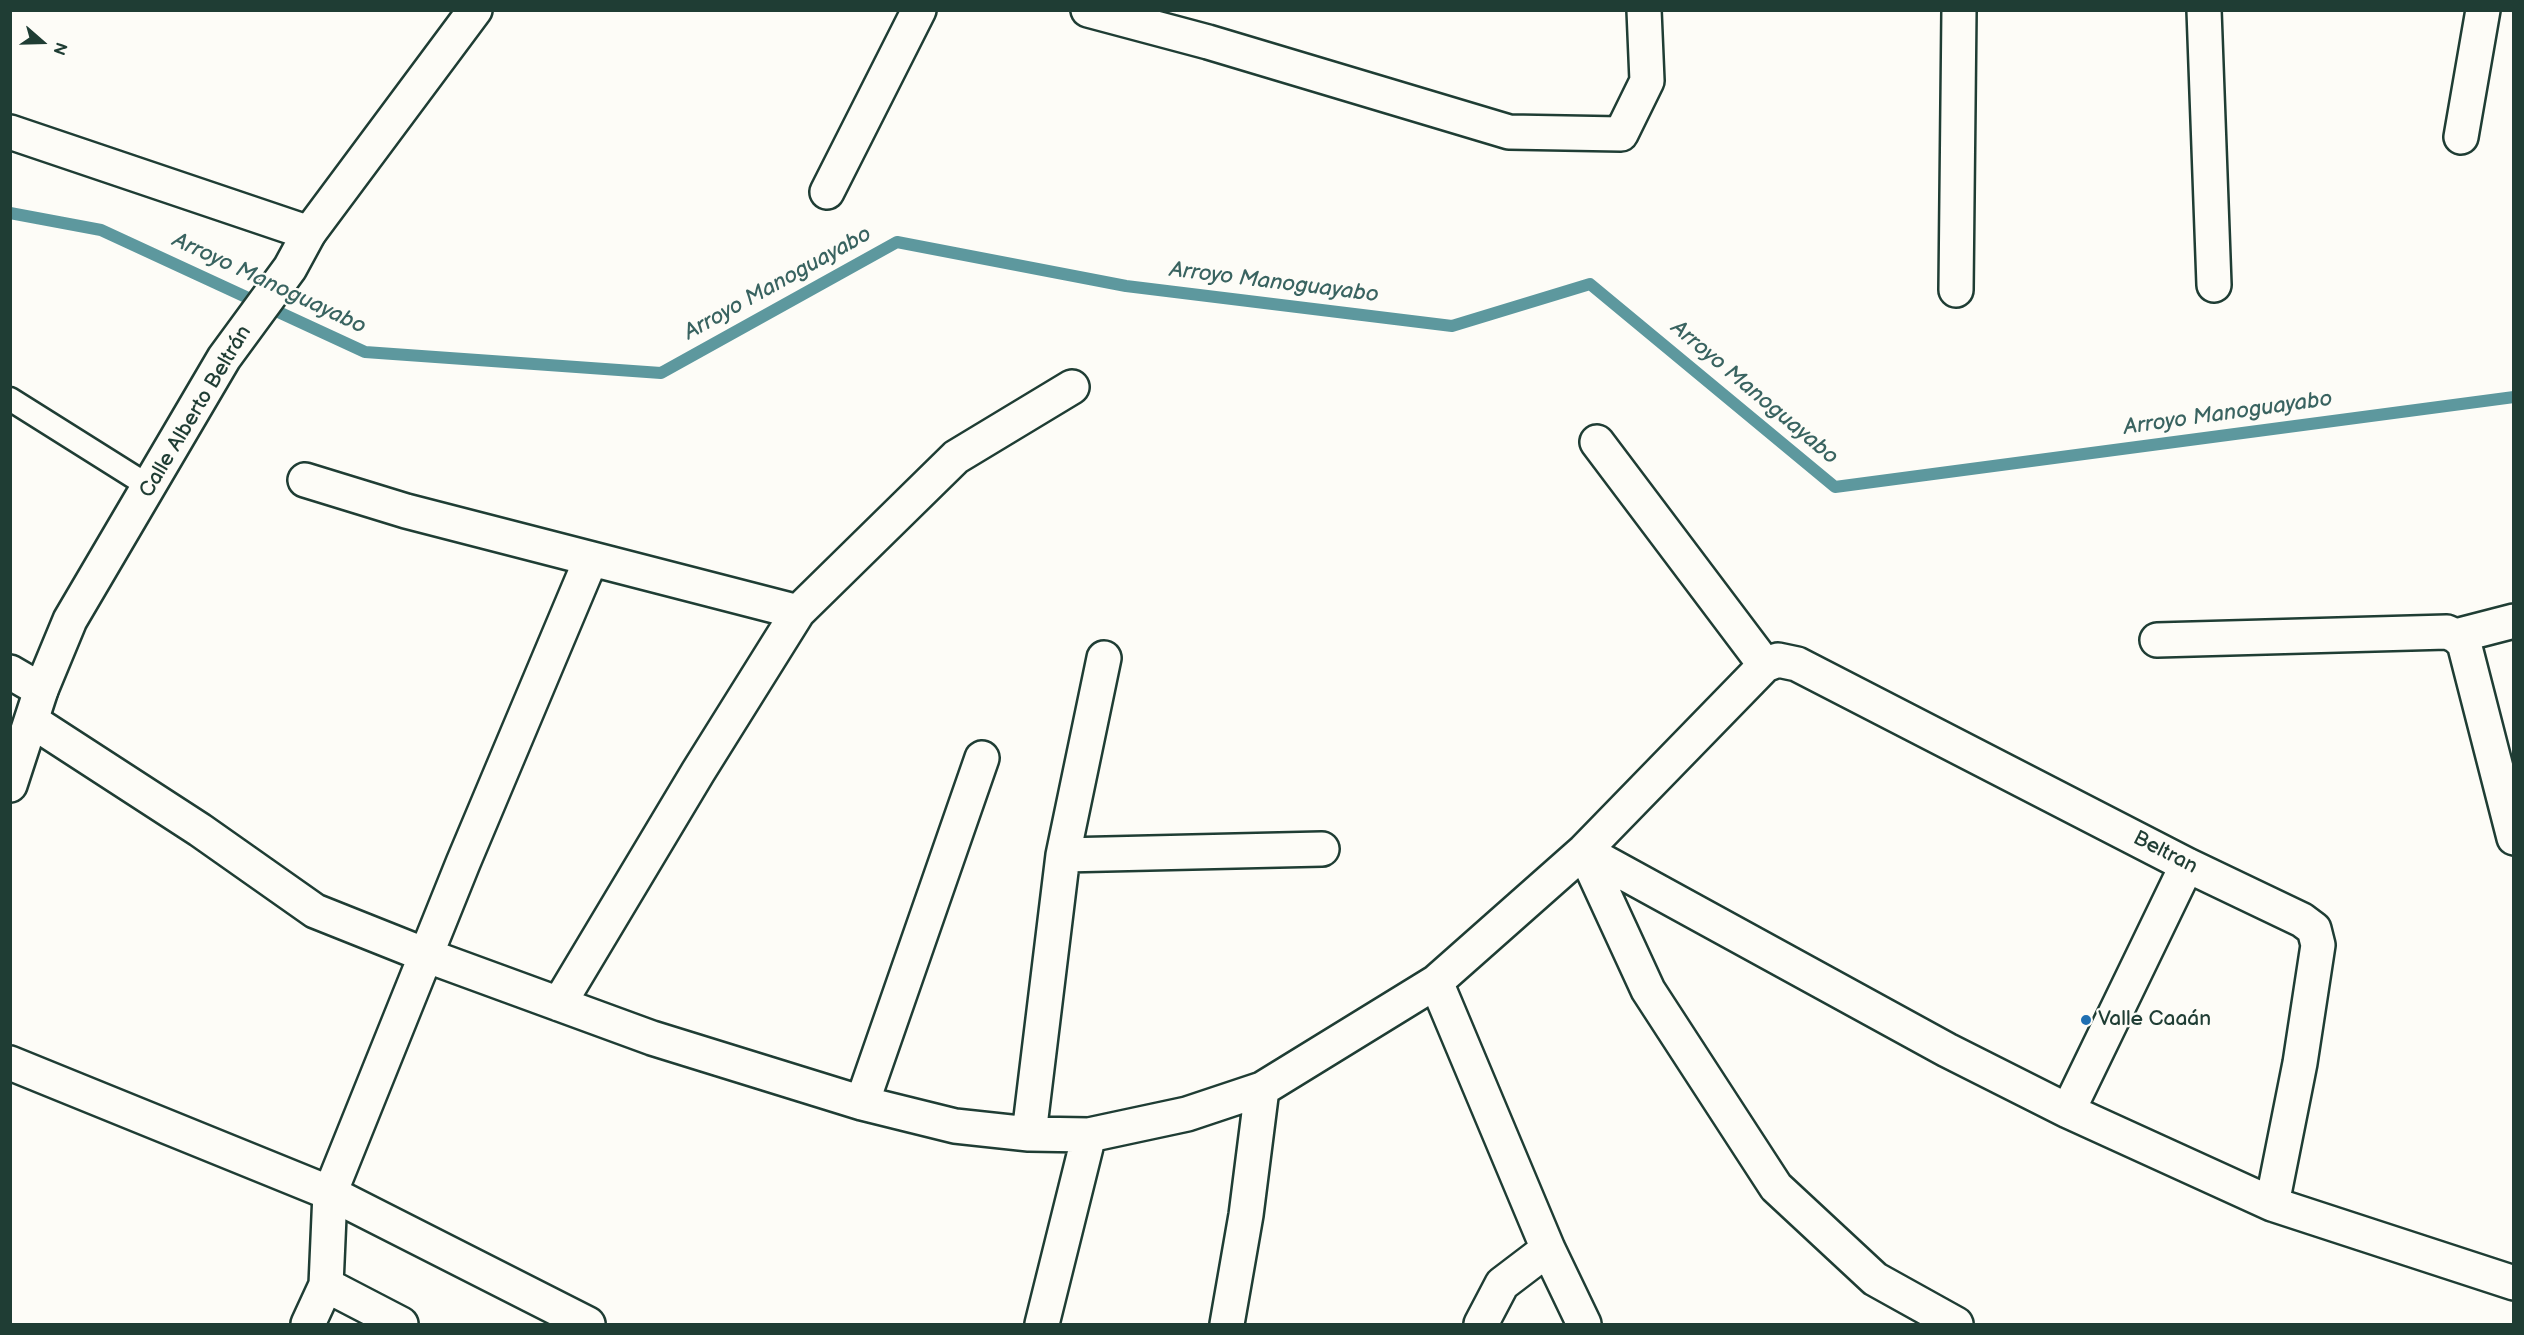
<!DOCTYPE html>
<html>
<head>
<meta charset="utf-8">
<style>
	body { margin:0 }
	#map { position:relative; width:2524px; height:1335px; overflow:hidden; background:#fdfcf7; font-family:"Balsamiq Sans",sans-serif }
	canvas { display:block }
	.frame { position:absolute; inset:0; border:12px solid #1f3d34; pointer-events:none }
	.north { position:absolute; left:12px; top:12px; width:60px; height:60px; -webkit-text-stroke:4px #fdfcf7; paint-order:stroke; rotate:110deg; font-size:16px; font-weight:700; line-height:24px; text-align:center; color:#1f3d34 }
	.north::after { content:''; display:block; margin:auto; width:21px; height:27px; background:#1f3d34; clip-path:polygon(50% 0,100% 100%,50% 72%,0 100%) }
</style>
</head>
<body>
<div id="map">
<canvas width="2524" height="1335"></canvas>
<div class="frame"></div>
<div class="north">N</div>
</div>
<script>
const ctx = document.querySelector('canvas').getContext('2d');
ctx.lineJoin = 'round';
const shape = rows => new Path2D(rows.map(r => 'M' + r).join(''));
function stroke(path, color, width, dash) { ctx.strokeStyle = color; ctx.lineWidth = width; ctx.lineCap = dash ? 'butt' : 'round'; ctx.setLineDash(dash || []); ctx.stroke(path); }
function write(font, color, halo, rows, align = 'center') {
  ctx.font = font + ' "Balsamiq Sans",sans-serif'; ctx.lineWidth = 4.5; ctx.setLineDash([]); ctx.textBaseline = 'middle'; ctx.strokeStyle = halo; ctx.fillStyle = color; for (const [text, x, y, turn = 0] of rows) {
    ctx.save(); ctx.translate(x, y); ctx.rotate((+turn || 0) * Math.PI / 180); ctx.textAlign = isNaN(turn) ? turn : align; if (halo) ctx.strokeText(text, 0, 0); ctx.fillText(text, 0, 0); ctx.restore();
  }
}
const stream = shape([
	[10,213,101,230,365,352,661,373,897,242,1126,286,1452,326,1590,284,1835,487,2514,397]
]);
const lane = shape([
	[10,399,150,487]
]);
const street = shape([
	[1088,10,1208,42,1509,132,1621,134,1647,81,1644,10],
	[2204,10,2214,285],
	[10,132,309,233],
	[2461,137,2483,10],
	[827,192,919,10],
	[1956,290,1959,10],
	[1597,442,1765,665],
	[305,480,406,511,798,612],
	[2456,636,2514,621],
	[2157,640,2447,632,2456,636,2464,643,2514,838],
	[10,672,41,690],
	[32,721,200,830,315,911,428,956,652,1038,862,1103,955,1126,1029,1134,1089,1135,1187,1114,1262,1089,1436,982,1584,851,1765,665,1778,660,1797,664,2187,865,2302,920,2314,929,2318,945,2300,1063,2272,1204],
	[1584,851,1947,1050,2068,1111,2272,1204,2514,1283],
	[1584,851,1648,990,1776,1187,1875,1279,1956,1324],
	[1063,855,1322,849],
	[1436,982,1548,1249,1584,1324],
	[559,1004,698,772,798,612,956,457,1072,387],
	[862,1103,982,758],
	[2068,1111,2187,865],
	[1029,1134,1063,855,1104,658],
	[326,1285,401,1324],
	[308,1324,326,1285,330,1193,463,863,591,559],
	[1042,1324,1089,1135],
	[1227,1324,1246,1215,1262,1089],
	[1481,1324,1502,1284,1548,1249]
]);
const secondary = shape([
	[10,785,41,690,70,620,224,358,290,268,309,233,475,10],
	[10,1063,330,1193,588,1324]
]);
const markers = [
	[2086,1020,6,"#1f6fb2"]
];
const streetNames = [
	["Calle Alberto Beltrán",196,412,-59],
	["Beltran",2165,853,27]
];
const poiNames = [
	["Valle Caaán",2098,1020]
];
const waterNames = [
	["Arroyo Manoguayabo",1274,283,7],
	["Arroyo Manoguayabo",269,284,25],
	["Arroyo Manoguayabo",778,284,-29],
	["Arroyo Manoguayabo",1754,393,40],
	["Arroyo Manoguayabo",2228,414,-8]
];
stroke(stream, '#5d989e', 12);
stroke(lane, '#1f3d34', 27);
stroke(street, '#1f3d34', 38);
stroke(secondary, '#1f3d34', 38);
stroke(lane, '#fdfcf7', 22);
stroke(street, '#fdfcf7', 33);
stroke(secondary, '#fdfcf7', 33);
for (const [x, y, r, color] of markers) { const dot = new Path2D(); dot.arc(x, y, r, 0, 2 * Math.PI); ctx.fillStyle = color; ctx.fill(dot); stroke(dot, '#fdfcf7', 2); }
write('21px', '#1f3d34', '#fdfcf7', streetNames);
write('21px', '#1f3d34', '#fdfcf7', poiNames, 'left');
write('italic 22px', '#396360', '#fdfcf7', waterNames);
</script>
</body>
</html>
